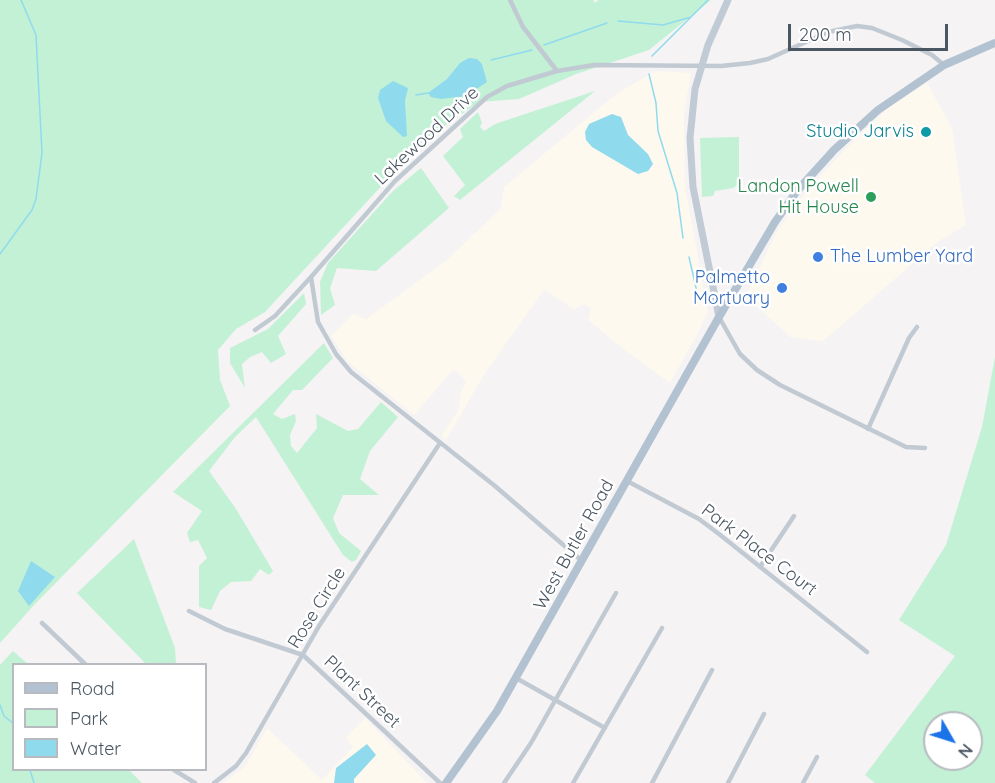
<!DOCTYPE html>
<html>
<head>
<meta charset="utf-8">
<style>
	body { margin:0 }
	#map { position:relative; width:995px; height:783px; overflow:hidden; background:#f5f3f3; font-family:Quicksand,sans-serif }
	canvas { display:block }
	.legend { position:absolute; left:12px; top:663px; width:195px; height:108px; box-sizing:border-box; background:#fff; border:2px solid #b7bbc0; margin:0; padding:8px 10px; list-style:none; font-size:18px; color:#4a5661 }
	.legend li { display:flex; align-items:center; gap:12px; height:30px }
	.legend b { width:30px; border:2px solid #b7bbc0 }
	.north { position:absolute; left:923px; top:711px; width:60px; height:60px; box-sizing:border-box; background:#fff; border:2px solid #b7bbc0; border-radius:50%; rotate:129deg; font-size:16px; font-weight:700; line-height:24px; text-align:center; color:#4a5661 }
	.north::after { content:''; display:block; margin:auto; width:21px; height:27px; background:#1a73e8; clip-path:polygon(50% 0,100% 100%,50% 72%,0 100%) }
	.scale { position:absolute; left:788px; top:24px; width:160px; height:27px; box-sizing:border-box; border:3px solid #4a5661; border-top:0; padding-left:8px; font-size:18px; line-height:21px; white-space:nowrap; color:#4a5661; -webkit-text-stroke:4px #fff; paint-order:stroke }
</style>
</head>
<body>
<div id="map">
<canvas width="995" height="783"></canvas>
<ul class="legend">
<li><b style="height:8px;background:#b3c2d1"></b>Road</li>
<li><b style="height:16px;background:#c3f1d5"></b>Park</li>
<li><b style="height:16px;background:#90daee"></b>Water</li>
</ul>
<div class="north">N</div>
<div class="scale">200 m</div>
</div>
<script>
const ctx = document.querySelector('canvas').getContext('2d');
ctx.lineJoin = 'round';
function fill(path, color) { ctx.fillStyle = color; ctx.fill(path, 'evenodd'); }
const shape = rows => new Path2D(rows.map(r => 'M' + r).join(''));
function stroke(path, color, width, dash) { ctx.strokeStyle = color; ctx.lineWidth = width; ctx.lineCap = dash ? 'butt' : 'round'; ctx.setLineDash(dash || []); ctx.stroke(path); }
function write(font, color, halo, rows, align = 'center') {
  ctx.font = font + ' Quicksand,sans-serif'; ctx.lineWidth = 5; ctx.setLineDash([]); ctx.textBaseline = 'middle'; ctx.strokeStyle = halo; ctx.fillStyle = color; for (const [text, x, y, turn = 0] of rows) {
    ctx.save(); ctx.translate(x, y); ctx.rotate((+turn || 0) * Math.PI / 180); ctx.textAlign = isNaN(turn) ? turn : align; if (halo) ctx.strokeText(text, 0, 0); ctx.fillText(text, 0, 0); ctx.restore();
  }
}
const commercial = shape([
	[655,71,691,73,684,113,685,186,708,312,698,333,670,383,626,351,588,320,591,309,585,304,574,309,544,290,485,373,446,440,441,436,458,411,461,392,466,381,454,369,414,415,347,361,331,336,353,314,366,319,447,260,501,208,504,187,615,95],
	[927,83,952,128,966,225,939,241,823,341,790,337,746,296,778,229,808,189,861,133,888,108],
	[365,718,427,783,223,783,245,767,267,728,322,780,353,747,346,738]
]);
const green = shape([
	[0,0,594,0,594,3,599,0,711,0,649,50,576,74,519,99,479,102,423,141,265,312,236,329,218,350,220,380,230,406,34,605,0,643],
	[595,91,460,200,454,196,465,185,443,156,463,137,460,129,478,112,482,123,480,127,484,131,495,124],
	[739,137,739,184,733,188,715,191,713,196,702,197,700,138],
	[421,168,449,208,376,271,337,268,330,288,335,305,321,315,320,282,328,263,393,191],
	[304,293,306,304,278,336,286,354,271,363,262,352,250,357,242,364,245,388,230,363,230,348,268,329],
	[324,343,333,358,302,390,293,390,273,414,282,419,295,414,296,421,290,435,291,446,297,453,317,428,316,414,348,431,358,429,381,402,398,417,370,451,360,479,379,495,343,495,333,518,339,533,361,551,356,560,352,562,343,555,256,417,235,437,209,471,236,509,273,571,269,575,260,569,251,581,231,582,220,591,211,610,199,607,199,566,207,558,198,540,190,542,187,533,202,511,173,492],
	[995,357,995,783,875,783,865,775,955,656,899,620,946,545,982,427],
	[935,723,971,723,971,759,935,759],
	[134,539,175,648,176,664,146,664,77,593],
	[13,651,28,664,14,664,14,770,129,770,142,783,0,783,0,665]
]);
const water = shape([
	[469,58,477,59,482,64,487,82,466,96,441,99,431,97,428,93,447,79,460,63],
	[393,81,408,88,405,101,407,136,403,137,386,121,378,98,380,90],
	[612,114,621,117,628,135,648,154,653,164,648,171,638,174,592,147,586,140,585,132,589,124],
	[31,561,55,577,29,606,18,591],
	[367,744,376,755,354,779,354,783,334,783,336,768]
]);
const stream = shape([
	[618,21,663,25,691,17],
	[544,45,607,23],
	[652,56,708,0],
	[491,60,532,50],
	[649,74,656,103,658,131,677,193,683,238],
	[416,95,428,93],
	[0,254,32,210,36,199,42,153,36,35,21,0],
	[689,257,699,301],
	[0,705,4,716,14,724],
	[30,770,34,783]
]);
const minor = shape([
	[510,0,523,27,557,71],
	[719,317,740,354,757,370,780,385,906,447,925,448],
	[255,330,275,316,311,277],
	[868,429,909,338,917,327],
	[627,481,699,519,719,534,867,652],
	[582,561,495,486,351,372,336,354,318,322,311,277,395,181,487,97,507,86,557,71,594,65,721,66,750,63,768,59,828,32,857,26,872,28,902,40,932,55,944,65],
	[760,567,794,516],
	[189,611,225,629,303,655,440,783],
	[42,623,85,664],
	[516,678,605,728],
	[174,770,195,783],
	[214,783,236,766,246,753,319,626,440,443],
	[504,783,531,743,616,593],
	[573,783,662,628],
	[652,783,712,670],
	[728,783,764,714],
	[803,783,817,757]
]);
const secondary = shape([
	[719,317,693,187,690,138,695,89,708,45,728,0]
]);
const primary = shape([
	[446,783,497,711,719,317,775,222,797,191,834,150,878,110,944,65,995,43]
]);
const markers = [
	[926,132,6,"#0f9aa8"],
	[871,197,6,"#2e9e5b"],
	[818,257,6,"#3f7fe0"],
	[782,288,6,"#3f7fe0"]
];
const cultureNames = [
	["Studio Jarvis",914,132]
];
const streetNames = [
	["Lakewood Drive",427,136,-43],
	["West Butler Road",574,545,-61],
	["Park Place Court",759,550,37],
	["Rose Circle",317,608,-58],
	["Plant Street",362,692,43]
];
const leisureNames = [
	["Landon Powell",859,187],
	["Hit House",859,208]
];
const shopNames = [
	["The Lumber Yard",830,257],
	["Palmetto",770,278,"right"],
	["Mortuary",770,299,"right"]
];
fill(commercial, '#fdf9ef');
fill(green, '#c3f1d5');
fill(water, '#90daee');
stroke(stream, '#90daee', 1.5);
stroke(minor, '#c1cad2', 4.5);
stroke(secondary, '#c1cbd6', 7);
stroke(primary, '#b3c2d1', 8);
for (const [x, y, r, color] of markers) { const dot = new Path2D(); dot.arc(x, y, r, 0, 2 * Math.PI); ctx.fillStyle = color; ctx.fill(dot); stroke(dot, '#fff', 2); }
write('18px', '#0d838f', '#fff', cultureNames, 'right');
write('18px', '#4a5661', '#fff', streetNames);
write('18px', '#27864d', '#fff', leisureNames, 'right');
write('18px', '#366cbe', '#fff', shopNames, 'left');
</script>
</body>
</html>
